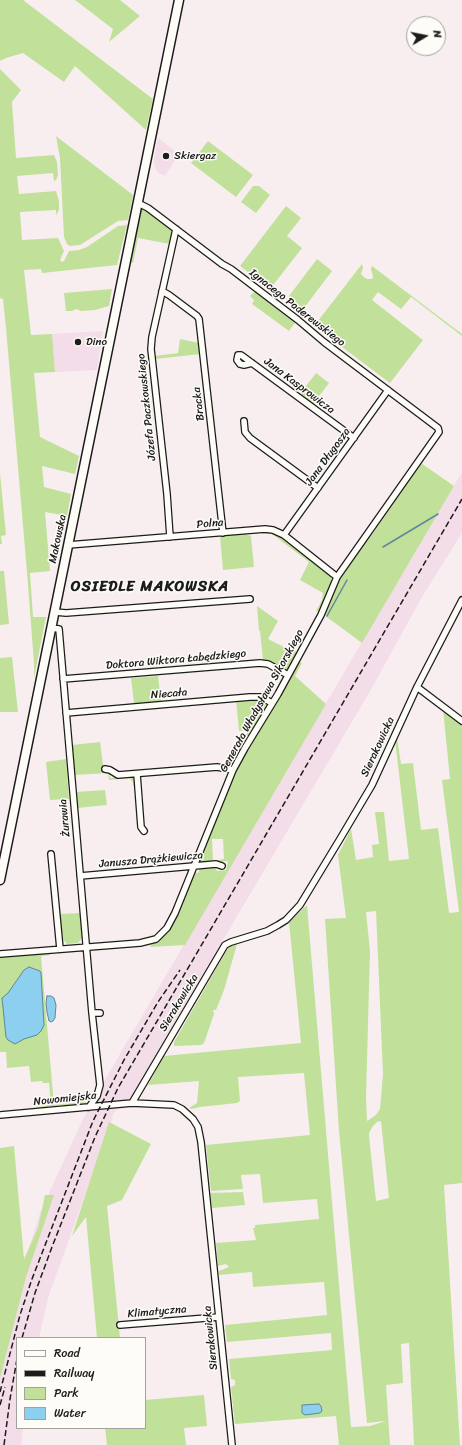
<!DOCTYPE html>
<html>
<head>
<meta charset="utf-8">
<style>
	body { margin:0 }
	#map { position:relative; width:462px; height:1445px; overflow:hidden; background:#f8eef0; font-family:Sriracha,sans-serif }
	canvas { display:block }
	.legend { position:absolute; left:16px; top:1337px; width:130px; height:92px; box-sizing:border-box; background:#fdfcf7; border:1px solid #a3a29f; margin:0; padding:5px 7px; list-style:none; font-size:12px; color:#1c1c1c }
	.legend li { display:flex; align-items:center; gap:8px; height:20px }
	.legend b { width:20px; border:1px solid #a3a29f }
	.north { position:absolute; left:406px; top:16px; width:40px; height:40px; box-sizing:border-box; background:#fdfcf7; border:1px solid #a3a29f; border-radius:50%; rotate:80deg; font-size:11px; font-weight:700; line-height:16px; text-align:center; color:#1c1c1c }
	.north::after { content:''; display:block; margin:auto; width:14px; height:18px; background:#1c1c1c; clip-path:polygon(50% 0,100% 100%,50% 72%,0 100%) }
</style>
</head>
<body>
<div id="map">
<canvas width="462" height="1445"></canvas>
<ul class="legend">
<li><b style="height:5px;background:#fdfcf7"></b>Road</li>
<li><b style="height:5px;background:#1c1c1c"></b>Railway</li>
<li><b style="height:11px;background:#c1e19a"></b>Park</li>
<li><b style="height:11px;background:#8dcfee"></b>Water</li>
</ul>
<div class="north">N</div>
</div>
<script>
const ctx = document.querySelector('canvas').getContext('2d');
ctx.lineJoin = 'round';
function fill(path, color) { ctx.fillStyle = color; ctx.fill(path, 'evenodd'); }
const shape = rows => new Path2D(rows.map(r => 'M' + r).join(''));
function stroke(path, color, width, dash) { ctx.strokeStyle = color; ctx.lineWidth = width; ctx.lineCap = dash ? 'butt' : 'round'; ctx.setLineDash(dash || []); ctx.stroke(path); }
function write(font, color, halo, rows, align = 'center') {
  ctx.font = font + ' Sriracha,sans-serif'; ctx.lineWidth = 3; ctx.setLineDash([]); ctx.textBaseline = 'middle'; ctx.strokeStyle = halo; ctx.fillStyle = color; for (const [text, x, y, turn = 0] of rows) {
    ctx.save(); ctx.translate(x, y); ctx.rotate((+turn || 0) * Math.PI / 180); ctx.textAlign = isNaN(turn) ? turn : align; if (halo) ctx.strokeText(text, 0, 0); ctx.fillText(text, 0, 0); ctx.restore();
  }
}
const built = shape([
	[158,138,179,154,165,176,158,173,154,165,154,158],
	[103,331,97,370,55,372,52,334],
	[462,472,462,533,422,597,369,693,155,1055,127,1108,117,1109,112,1116,113,1117,48,1298,39,1338,17,1338,17,1428,23,1428,21,1445,0,1445,0,1367,20,1276,40,1213,82,1121,125,1045]
]);
const green = shape([
	[0,0,23,0,153,99,146,130,75,66,64,82,23,53,6,58,0,61],
	[75,0,120,0,140,16,109,42,113,29],
	[0,69,21,90,12,102,16,158,54,155,57,162,58,175,56,180,54,181,53,173,17,176,19,194,56,191,59,201,59,210,56,215,56,210,20,212,22,240,58,238,64,251,60,260,62,262,64,261,69,251,79,250,87,247,118,226,127,225,117,265,42,273,41,269,24,270,31,335,52,334,55,372,34,373,40,437,79,456,75,474,42,466,44,487,71,494,67,516,45,512,50,571,30,573,33,617,46,617,34,678,34,663,27,572,6,328,3,299,0,298],
	[56,136,133,195,128,220,118,221,80,245,70,246,67,244,64,237,60,158],
	[208,141,253,175,236,197,191,163],
	[253,186,259,186,270,195,256,213,241,202],
	[286,206,301,218,287,236,302,248,270,289,240,266],
	[141,210,144,210,149,211,170,228,172,234,170,244,138,238,133,263,130,262,140,212],
	[317,259,332,271,301,312,286,300],
	[362,264,363,268,361,274,364,277,367,279,372,279,373,277,371,269,372,266,462,334,462,336,411,297,401,309,378,292,372,300,423,340,390,383,314,326],
	[112,289,109,306,95,310,81,311,76,309,72,311,66,311,64,293],
	[256,290,296,321,289,331,252,304,254,300,250,296],
	[180,339,199,343,201,354,155,359,155,356,178,353],
	[316,373,329,383,313,404,300,394],
	[421,463,454,486,362,643,324,615,342,573,346,572,346,568,370,534,372,535],
	[0,473,6,535,1,536,2,544,0,544],
	[263,532,275,533,281,536,330,575,332,583,320,612,316,611,322,600,323,593,300,580,309,562,272,534,262,534],
	[245,534,251,536,254,567,223,570,220,536],
	[0,571,4,571,9,624,0,625],
	[257,606,278,621,268,639,294,652,295,651,298,653,290,668,287,670,285,670,263,660,260,631,258,630,259,630],
	[12,657,18,712,0,712,0,658],
	[298,662,302,663,295,676,326,704,185,945,150,947,152,943,165,935,171,927,194,872,198,873,200,868,215,867,217,871,226,870,228,861,203,864,200,863,199,860,240,761],
	[212,839,223,839,224,859,213,861],
	[158,676,161,701,176,700,176,702,131,706,131,704,134,703,131,678],
	[259,699,264,701,266,704,266,709,234,763,231,765,230,760,231,760,249,730,239,731,236,700],
	[443,709,451,718,462,724,462,1183,444,1185,460,1445,414,1445,409,1343,401,1344,403,1383,386,1385,390,1445,339,1445,336,1416,235,1424,231,1387,235,1385,235,1380,231,1379,229,1359,332,1350,331,1333,227,1342,225,1325,327,1315,324,1282,253,1287,252,1272,219,1275,219,1271,229,1267,226,1264,218,1266,216,1243,256,1240,253,1228,255,1228,255,1225,319,1219,317,1199,263,1203,260,1174,241,1175,243,1189,211,1191,206,1145,310,1135,304,1073,238,1077,240,1101,237,1103,200,1107,191,1109,189,1108,197,1103,199,1081,148,1085,164,1056,301,1043,289,922,307,905,351,1427,370,1426,386,1421,367,1423,339,1131,325,919,346,918,338,855,351,829,356,860,373,857,372,845,379,844,375,812,384,812,389,861,409,859,395,740,397,737,401,764,413,763,421,830,438,828,449,913,459,912,442,780,450,779],
	[376,911,383,1074,380,1109,376,1115,367,1121,366,1097,370,951,366,912],
	[381,1121,389,1198,376,1201,369,1136,369,1133,373,1126,377,1122],
	[100,742,104,772,109,772,110,778,133,777,135,779,135,785,133,786,133,782,129,778,109,780,108,773,74,775,72,745],
	[66,759,69,799,50,800,46,762],
	[105,790,107,805,77,808,76,792],
	[80,913,82,938,78,943,67,944,63,939,60,914],
	[237,944,224,990,216,1010,213,1010,214,1014,204,1043,201,1045,174,1046,174,1042,227,950,231,945],
	[49,952,50,955,41,956,54,1105,86,1102,86,1103,71,1106,63,1105,37,1108,35,1103,37,1107,51,1105,49,1083,43,1083,42,1081,31,1082,29,1066,7,1068,6,1052,0,1052,0,956],
	[109,1122,151,1144,122,1200,107,1206,120,1338,97,1338,86,1217,72,1236],
	[14,1146,24,1259,38,1228,45,1195,54,1195,26,1277,0,1378,0,1148],
	[243,1192,245,1205,212,1208,210,1193],
	[204,1395,207,1426,184,1428,186,1445,107,1445,105,1428,145,1428,145,1400]
]);
const water = shape([
	[29,967,40,971,41,973,44,1025,41,1031,37,1035,24,1039,15,1044,8,1040,6,1037,2,998,8,993,24,970,29,967],
	[47,996,51,996,54,998,56,1005,55,1018,53,1021,51,1022,49,1021,47,1012,46,1003,47,996],
	[319,1404,321,1406,322,1411,320,1413,305,1415,302,1413,302,1405,319,1404]
]);
const stream = shape([
	[383,547,438,514],
	[327,616,347,580]
]);
const street = shape([
	[162,291,169,295,197,316,199,319,223,533],
	[252,363,244,365,240,364,237,360,238,355,241,355,354,438],
	[244,421,245,432,250,438,318,488],
	[284,535,388,390],
	[170,537,167,494,151,349,152,337,176,229],
	[68,545,265,529,273,530,284,535,337,577],
	[55,612,66,613,250,599],
	[51,628,59,629,92,1013,100,1085,97,1096,89,1107],
	[63,679,260,663,268,664,288,675],
	[417,687,462,721],
	[66,713,250,697,261,697,272,703],
	[105,769,110,770,118,775,217,767,233,770],
	[137,774,141,827,144,831],
	[51,854,60,949],
	[80,876,194,866,216,864,222,866],
	[0,954,140,943,156,939,167,928,175,913,233,770,245,748,278,694,321,615,337,577,439,432,438,428,324,342,298,320,231,269,222,264,148,208,138,203],
	[92,1013,100,1013],
	[132,1103,225,945,231,942,267,931,278,925,286,920,300,905,340,839,372,785,417,687,462,600],
	[0,1115,132,1103,174,1105,182,1109,193,1119,198,1127,201,1142,232,1445],
	[120,1325,219,1317]
]);
const secondary = shape([
	[0,880,179,0]
]);
const rail = shape([
	[22,1338,35,1293,52,1247,95,1137,118,1088,462,499],
	[0,1392,20,1315,32,1279,93,1121,124,1060,158,1002,180,970],
	[0,1405,5,1387],
	[4,1445,10,1399,17,1359]
]);
const markers = [
	[166,156,4,"#1c1c1c"],
	[78,342,4,"#1c1c1c"]
];
const poiNames = [
	["Skiergaz",174,156],
	["Dino",86,342]
];
const streetNames = [
	["Ignacego Paderewskiego",297,308,38],
	["Jana Kasprowicza",299,386,37],
	["Bracka",199,404,-97],
	["Józefa Paczkowskiego",147,407,-96],
	["Jana Długosza",328,457,-54],
	["Polna",210,524,-5],
	["Makowska",58,539,-78],
	["Doktora Wiktora Łabędzkiego",176,660,-5],
	["Niecała",169,694,-5],
	["Generała Władysława Sikorskiego",262,701,-61],
	["Sierakowicka",378,747,-65],
	["Żurawia",65,818,-95],
	["Janusza Drążkiewicza",151,860,-5],
	["Sierakowicka",179,1003,-59],
	["Nowomiejska",65,1099,-6],
	["Klimatyczna",157,1312,-5],
	["Sierakowicka",211,1338,-96]
];
const districtNames = [
	["OSIEDLE MAKOWSKA",150,587]
];
fill(built, '#f3dde8');
fill(green, '#c1e19a');
fill(water, '#8dcfee');
stroke(water, '#60879a', 1);
stroke(stream, '#60879a', 1.5);
stroke(street, '#1c1c1c', 8);
stroke(secondary, '#1c1c1c', 11);
stroke(street, '#fdfcf7', 5.5);
stroke(secondary, '#fdfcf7', 8);
stroke(rail, '#1c1c1c', 1.5, [6, 3]);
for (const [x, y, r, color] of markers) { const dot = new Path2D(); dot.arc(x, y, r, 0, 2 * Math.PI); ctx.fillStyle = color; ctx.fill(dot); stroke(dot, '#fdfcf7', 1.5); }
write('11px', '#1c1c1c', '#fdfcf7', poiNames, 'left');
write('11px', '#1c1c1c', '#fdfcf7', streetNames);
ctx.letterSpacing = '1px';
write('bold 15px', '#1c1c1c', '#fdfcf7', districtNames);
ctx.letterSpacing = '0px';
</script>
</body>
</html>
